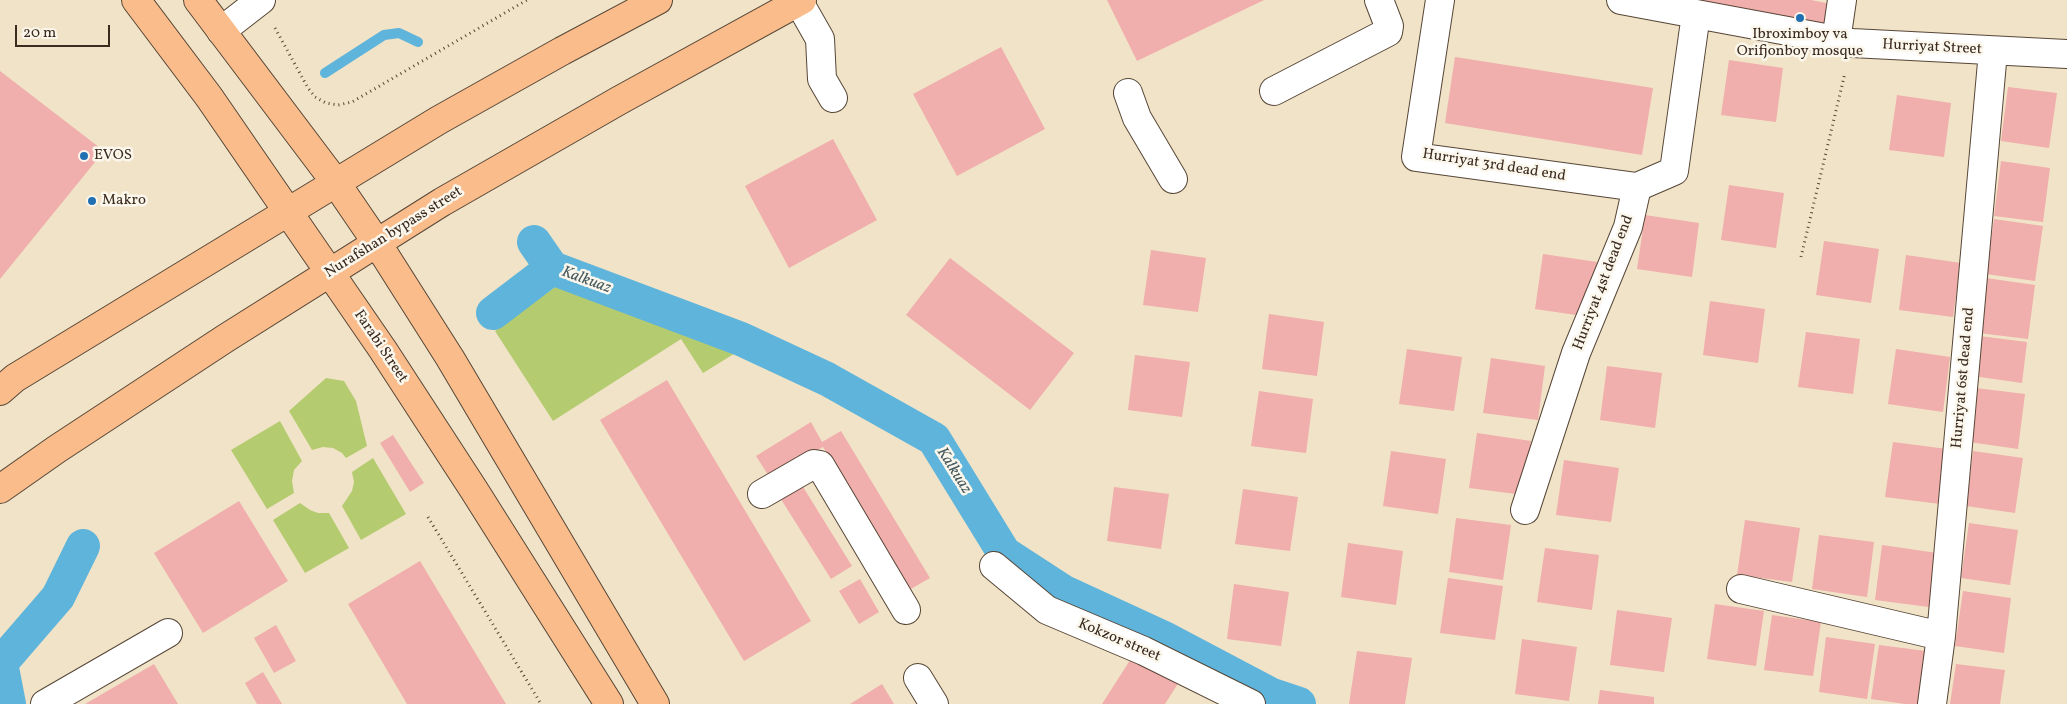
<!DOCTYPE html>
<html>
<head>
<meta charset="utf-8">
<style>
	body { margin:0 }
	#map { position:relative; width:2067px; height:704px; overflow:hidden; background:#f1e3c7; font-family:Vollkorn,serif }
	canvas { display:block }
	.scale { position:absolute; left:15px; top:25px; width:95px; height:22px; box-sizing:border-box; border:2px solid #3b2a1e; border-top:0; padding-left:6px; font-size:15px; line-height:18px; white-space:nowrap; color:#3b2a1e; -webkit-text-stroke:4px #fbf7ec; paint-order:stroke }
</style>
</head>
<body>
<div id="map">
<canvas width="2067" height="704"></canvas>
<div class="scale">20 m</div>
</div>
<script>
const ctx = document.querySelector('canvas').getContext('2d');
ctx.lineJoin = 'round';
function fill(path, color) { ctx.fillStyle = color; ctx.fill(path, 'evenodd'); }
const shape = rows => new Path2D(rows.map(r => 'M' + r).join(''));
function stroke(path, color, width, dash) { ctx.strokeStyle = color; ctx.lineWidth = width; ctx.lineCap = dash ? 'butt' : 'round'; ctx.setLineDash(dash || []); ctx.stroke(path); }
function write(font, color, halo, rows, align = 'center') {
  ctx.font = font + ' Vollkorn,serif'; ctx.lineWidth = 5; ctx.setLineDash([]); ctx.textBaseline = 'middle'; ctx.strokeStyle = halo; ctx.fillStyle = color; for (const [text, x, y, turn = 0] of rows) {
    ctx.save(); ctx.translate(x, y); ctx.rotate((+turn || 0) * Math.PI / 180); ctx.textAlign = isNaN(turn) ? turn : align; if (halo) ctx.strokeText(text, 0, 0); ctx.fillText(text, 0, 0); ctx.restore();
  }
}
const green = shape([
	[559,284,737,352,703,373,681,339,553,421,495,331],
	[326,378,344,381,356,401,367,446,346,458,342,453,333,448,323,447,312,450,289,411],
	[280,421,302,461,294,470,292,481,294,493,267,509,231,450],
	[373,458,406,514,361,540,342,506,352,491,354,482,352,472],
	[300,503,310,510,318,513,329,513,349,548,305,573,273,520]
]);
const stream = shape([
	[325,73,384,35,399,33,418,42]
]);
const canal = shape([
	[534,242,552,268,741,339,827,379,934,439,1004,553,1064,592,1166,639,1272,695,1299,704],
	[493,313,552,268],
	[9,704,1,663,58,597,83,546]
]);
const building = shape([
	[1107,0,1264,0,1137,61],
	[1683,0,1811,0,1836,5,1831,31],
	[1001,47,1045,129,957,176,913,94],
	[1455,57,1653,88,1642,155,1445,123],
	[1729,60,1783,68,1776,122,1721,115],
	[0,71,104,151,0,279],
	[2008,87,2057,93,2049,148,2001,141],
	[1897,95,1951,103,1944,157,1889,150],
	[833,139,877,220,789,268,745,186],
	[2001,161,2050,168,2043,222,1994,216],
	[1729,185,1784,193,1776,248,1721,240],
	[1645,215,1699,223,1692,277,1637,269],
	[1994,219,2043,226,2035,281,1986,274],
	[1824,241,1879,249,1871,303,1816,295],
	[1151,250,1206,258,1198,312,1143,305],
	[1543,254,1597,262,1590,317,1535,309],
	[1906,255,1961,263,1953,317,1899,310],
	[950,258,1074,353,1030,410,906,315],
	[1986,278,2035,285,2028,339,1979,333],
	[1710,301,1765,309,1758,363,1703,355],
	[1269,314,1324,322,1317,376,1262,369],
	[1806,332,1860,339,1853,394,1798,387],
	[1979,336,2027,342,2022,383,1973,376],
	[1407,349,1462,357,1454,411,1399,404],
	[1896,349,1950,357,1943,412,1888,404],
	[1135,355,1190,362,1182,417,1128,410],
	[1491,358,1545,366,1538,420,1483,413],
	[1607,366,1662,373,1655,428,1600,420],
	[667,380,811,621,744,661,600,420],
	[1976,388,2025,394,2018,449,1969,442],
	[1259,391,1313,399,1306,453,1251,446],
	[811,422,822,442,841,431,930,578,909,590,823,447,770,478,756,456],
	[1477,433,1531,441,1524,495,1469,488],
	[393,435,424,483,410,492,380,443],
	[1893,442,1947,449,1940,504,1885,497],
	[1391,451,1446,459,1438,514,1383,506],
	[1973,451,2023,458,2015,513,1966,506],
	[1564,460,1619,468,1611,522,1556,515],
	[800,482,852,566,831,579,779,496],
	[1114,487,1169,494,1161,549,1107,541],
	[1243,489,1298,497,1290,551,1235,544],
	[239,501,288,581,203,633,154,553],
	[1456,518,1511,525,1503,580,1449,572],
	[1745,520,1800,528,1792,582,1737,575],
	[1969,523,2018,530,2010,585,1961,578],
	[1819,535,1874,542,1867,597,1812,589],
	[1348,543,1403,551,1396,605,1341,597],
	[1882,545,1937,553,1929,607,1875,600],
	[1545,548,1599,555,1592,610,1537,602],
	[420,561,506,704,407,704,348,604],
	[1448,578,1503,586,1495,640,1440,633],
	[860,579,879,612,859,624,839,591],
	[1234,584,1289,592,1281,646,1227,639],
	[1963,591,2011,598,2004,653,1955,646],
	[1715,604,1764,611,1756,666,1707,659],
	[1617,610,1672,618,1664,672,1610,665],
	[1772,615,1821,622,1813,676,1764,670],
	[276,625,296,661,274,673,254,638],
	[1826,637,1875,644,1867,699,1819,692],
	[1522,639,1577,647,1569,701,1515,694],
	[1879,645,1934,652,1927,704,1905,704,1871,699],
	[1357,651,1412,658,1405,704,1349,704],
	[1134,654,1179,682,1165,704,1102,704],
	[154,664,178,704,85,704],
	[1956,664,2005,670,2000,704,1950,704],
	[263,672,282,704,257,704,245,683],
	[882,684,894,704,850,704],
	[1600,690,1654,697,1654,704,1598,704]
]);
const path = shape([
	[275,28,308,88,315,97,326,103,338,105,352,102,527,0],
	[1801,257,1845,73],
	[428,517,541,704]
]);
const minor = shape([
	[1440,0,1416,157,1637,187],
	[1621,0,1852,43,2067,54],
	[799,2,820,39,822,79,833,98],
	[221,31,261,0],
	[1836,41,1842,0],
	[1274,91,1388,32,1389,26,1379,0],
	[1128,93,1137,118,1173,179],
	[762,494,814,464,820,465,906,610],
	[1525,510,1576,353,1628,227,1637,187,1674,171,1696,14],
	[994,566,1047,610,1144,651,1251,704],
	[1741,589,1941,636],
	[918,678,934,704],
	[45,704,168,633],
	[1932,704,1941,636,1993,51]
]);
const major = shape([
	[136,0,209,97,383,350,474,490,609,704],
	[198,0,336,183,377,243,450,358,655,704],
	[0,391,15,378,439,120,562,51,658,0],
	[0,489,57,449,226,338,442,202,620,100,802,0]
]);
const markers = [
	[1800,18,5,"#1f6fb2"],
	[84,156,5,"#1f6fb2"],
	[92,201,5,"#1f6fb2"]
];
const poiNames = [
	["Ibroximboy va",1800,35,"center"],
	["Orifjonboy mosque",1800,52,"center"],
	["EVOS",94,156],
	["Makro",102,201]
];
const streetNames = [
	["Hurriyat Street",1932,48,3],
	["Hurriyat 3rd dead end",1494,166,9],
	["Nurafshan bypass street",394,233,-32],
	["Hurriyat 4st dead end",1604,283,-69],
	["Farabi Street",380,347,56],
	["Hurriyat 6st dead end",1964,378,-85],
	["Kokzor street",1119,641,23]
];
const waterNames = [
	["Kalkuaz",586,281,20],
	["Kalkuaz",953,471,58]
];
fill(green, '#b5cb6f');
stroke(stream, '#5eb4db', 10);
stroke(canal, '#5eb4db', 34);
fill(building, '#f0aeac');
stroke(minor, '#564637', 30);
stroke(major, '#564637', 30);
stroke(path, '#564637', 3, [1, 4]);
stroke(minor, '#fff', 28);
stroke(major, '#f9bc8a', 28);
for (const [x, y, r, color] of markers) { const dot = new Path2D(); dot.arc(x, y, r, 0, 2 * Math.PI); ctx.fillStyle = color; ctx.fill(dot); stroke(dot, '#fbf7ec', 2); }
write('15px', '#3b2a1e', '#fbf7ec', poiNames, 'left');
write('15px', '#3b2a1e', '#fbf7ec', streetNames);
write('italic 16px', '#475a60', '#fbf7ec', waterNames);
</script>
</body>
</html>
